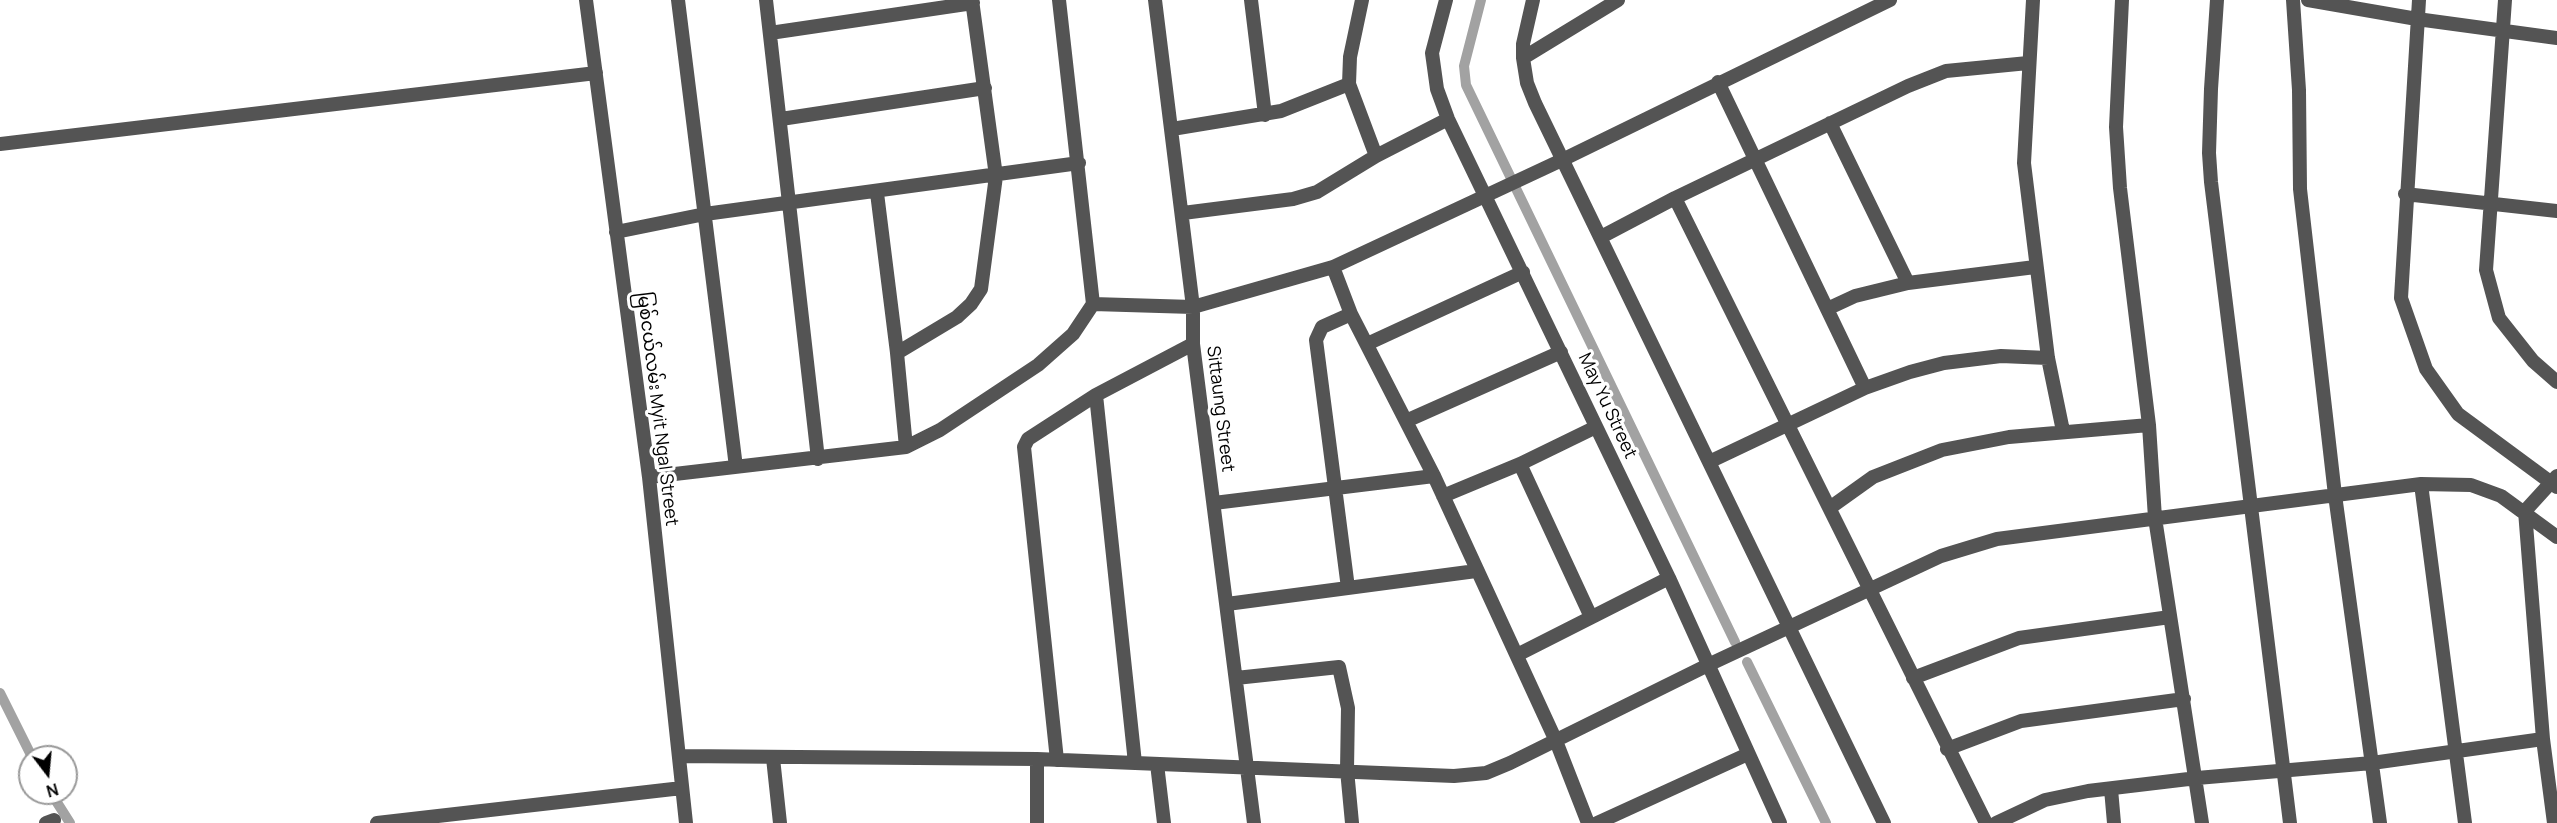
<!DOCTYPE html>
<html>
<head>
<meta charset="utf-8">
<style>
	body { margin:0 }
	#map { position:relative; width:2557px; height:823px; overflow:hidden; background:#fff; font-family:Manrope,sans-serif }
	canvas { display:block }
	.north { position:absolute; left:18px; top:745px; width:60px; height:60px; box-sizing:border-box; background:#fff; border:2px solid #999; border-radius:50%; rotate:164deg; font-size:16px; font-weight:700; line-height:24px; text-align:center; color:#000 }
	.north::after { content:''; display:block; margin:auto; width:21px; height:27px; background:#000; clip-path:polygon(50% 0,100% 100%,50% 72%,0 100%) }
</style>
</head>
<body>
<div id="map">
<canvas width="2557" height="823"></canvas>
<div class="north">N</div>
</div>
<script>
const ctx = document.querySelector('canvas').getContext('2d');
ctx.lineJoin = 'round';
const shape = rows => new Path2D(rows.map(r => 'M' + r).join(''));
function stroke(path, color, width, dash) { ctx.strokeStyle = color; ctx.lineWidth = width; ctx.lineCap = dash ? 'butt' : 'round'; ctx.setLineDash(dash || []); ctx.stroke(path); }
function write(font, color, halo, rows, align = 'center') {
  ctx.font = font + ' Manrope,"Noto Sans Myanmar",sans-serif'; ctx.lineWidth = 6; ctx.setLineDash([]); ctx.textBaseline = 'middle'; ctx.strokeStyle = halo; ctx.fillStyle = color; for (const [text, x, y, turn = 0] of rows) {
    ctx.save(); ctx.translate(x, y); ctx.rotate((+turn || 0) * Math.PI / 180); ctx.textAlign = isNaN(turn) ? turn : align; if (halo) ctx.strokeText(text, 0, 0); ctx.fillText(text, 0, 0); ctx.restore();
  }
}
const canal = shape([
	[1481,0,1464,66,1466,85,1735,642],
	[1747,662,1826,823],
	[0,693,32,757],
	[51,793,70,823]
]);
const minor = shape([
	[586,0,649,477,686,823],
	[678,0,736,467],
	[766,0,818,459],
	[1155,0,1193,307,1193,344,1254,823],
	[1251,0,1265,115],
	[1362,0,1350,57,1349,84,1376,156],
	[1446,0,1432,53,1437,89,1448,119,1669,578,1780,823],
	[1533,0,1523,44,1523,58,1527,83,1535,103,1884,823],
	[2033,0,2024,163,2048,358,2063,431],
	[2122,0,2116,127,2120,188,2149,425,2155,518,2202,823],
	[2217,0,2211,89,2209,153,2211,182,2290,823],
	[2293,0,2299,90,2300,189,2335,495,2380,823],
	[2308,0,2417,19,2557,38],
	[2419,0,2401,298,2426,369,2458,414,2557,487],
	[2505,0,2486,270,2499,318,2533,361,2557,382],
	[770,33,973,3],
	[1523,58,1618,0],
	[1718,82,1865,388],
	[781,119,985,88],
	[1830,123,1908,283],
	[1172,129,1281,111,1349,84],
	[0,144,596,73],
	[877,193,897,353,906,447],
	[2405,194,2557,211],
	[1675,198,1986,823],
	[1183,213,1293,199,1317,192,1376,156,1448,119],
	[616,232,705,214,1079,163],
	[1601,237,1675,198,1908,86,1946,71,2028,63],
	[1333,267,1351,314,1434,476,1556,741,1588,823],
	[1093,304,1193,307,1333,267,1562,160,1890,0],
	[1827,309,1855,296,1908,283,2035,267],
	[1367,344,1523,272],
	[897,353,957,317,971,304,981,289,996,176,972,0],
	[1096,395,1135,763],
	[1406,421,1561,352],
	[1709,462,1865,388,1910,372,1944,363,2001,356,2048,358],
	[1520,464,1591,617],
	[649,477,906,447,940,430,1038,365,1073,334,1093,304,1059,0],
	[2421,484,2465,823],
	[1443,496,1520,464,1596,427],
	[1214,503,1434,476],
	[1831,507,1873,477,1942,450,2009,437,2149,425],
	[1348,588,1316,340,1322,327,1351,314],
	[1227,604,1476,571],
	[1517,655,1669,578],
	[1236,678,1339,667,1348,708,1347,770,1352,823],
	[1913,678,2019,638,2170,617],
	[1947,749,2021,721,2184,699],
	[679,756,1037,759,1454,776,1486,773,1510,763,1708,665,1941,556,1997,539,2421,484,2471,485,2501,496,2557,537],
	[773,758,780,823],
	[1037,759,1037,823],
	[1057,760,1024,447,1028,439,1096,395,1193,344],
	[1157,764,1164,823],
	[2111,789,2114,823],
	[46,823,54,820],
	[377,823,682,788],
	[1597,823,1748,754],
	[1996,823,2045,800,2088,791,2197,778,2372,763,2543,739],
	[2554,823,2543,739,2525,511,2557,476]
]);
const streetNames = [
	["May Yu Street",1607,406,65],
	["မြစ်ငယ်လမ်း Myit Ngal Street",657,409,83],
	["Sittaung Street",1220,409,83]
];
stroke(canal, '#a2a2a2', 10);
stroke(minor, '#545454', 14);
write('18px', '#000', '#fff', streetNames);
</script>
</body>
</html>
